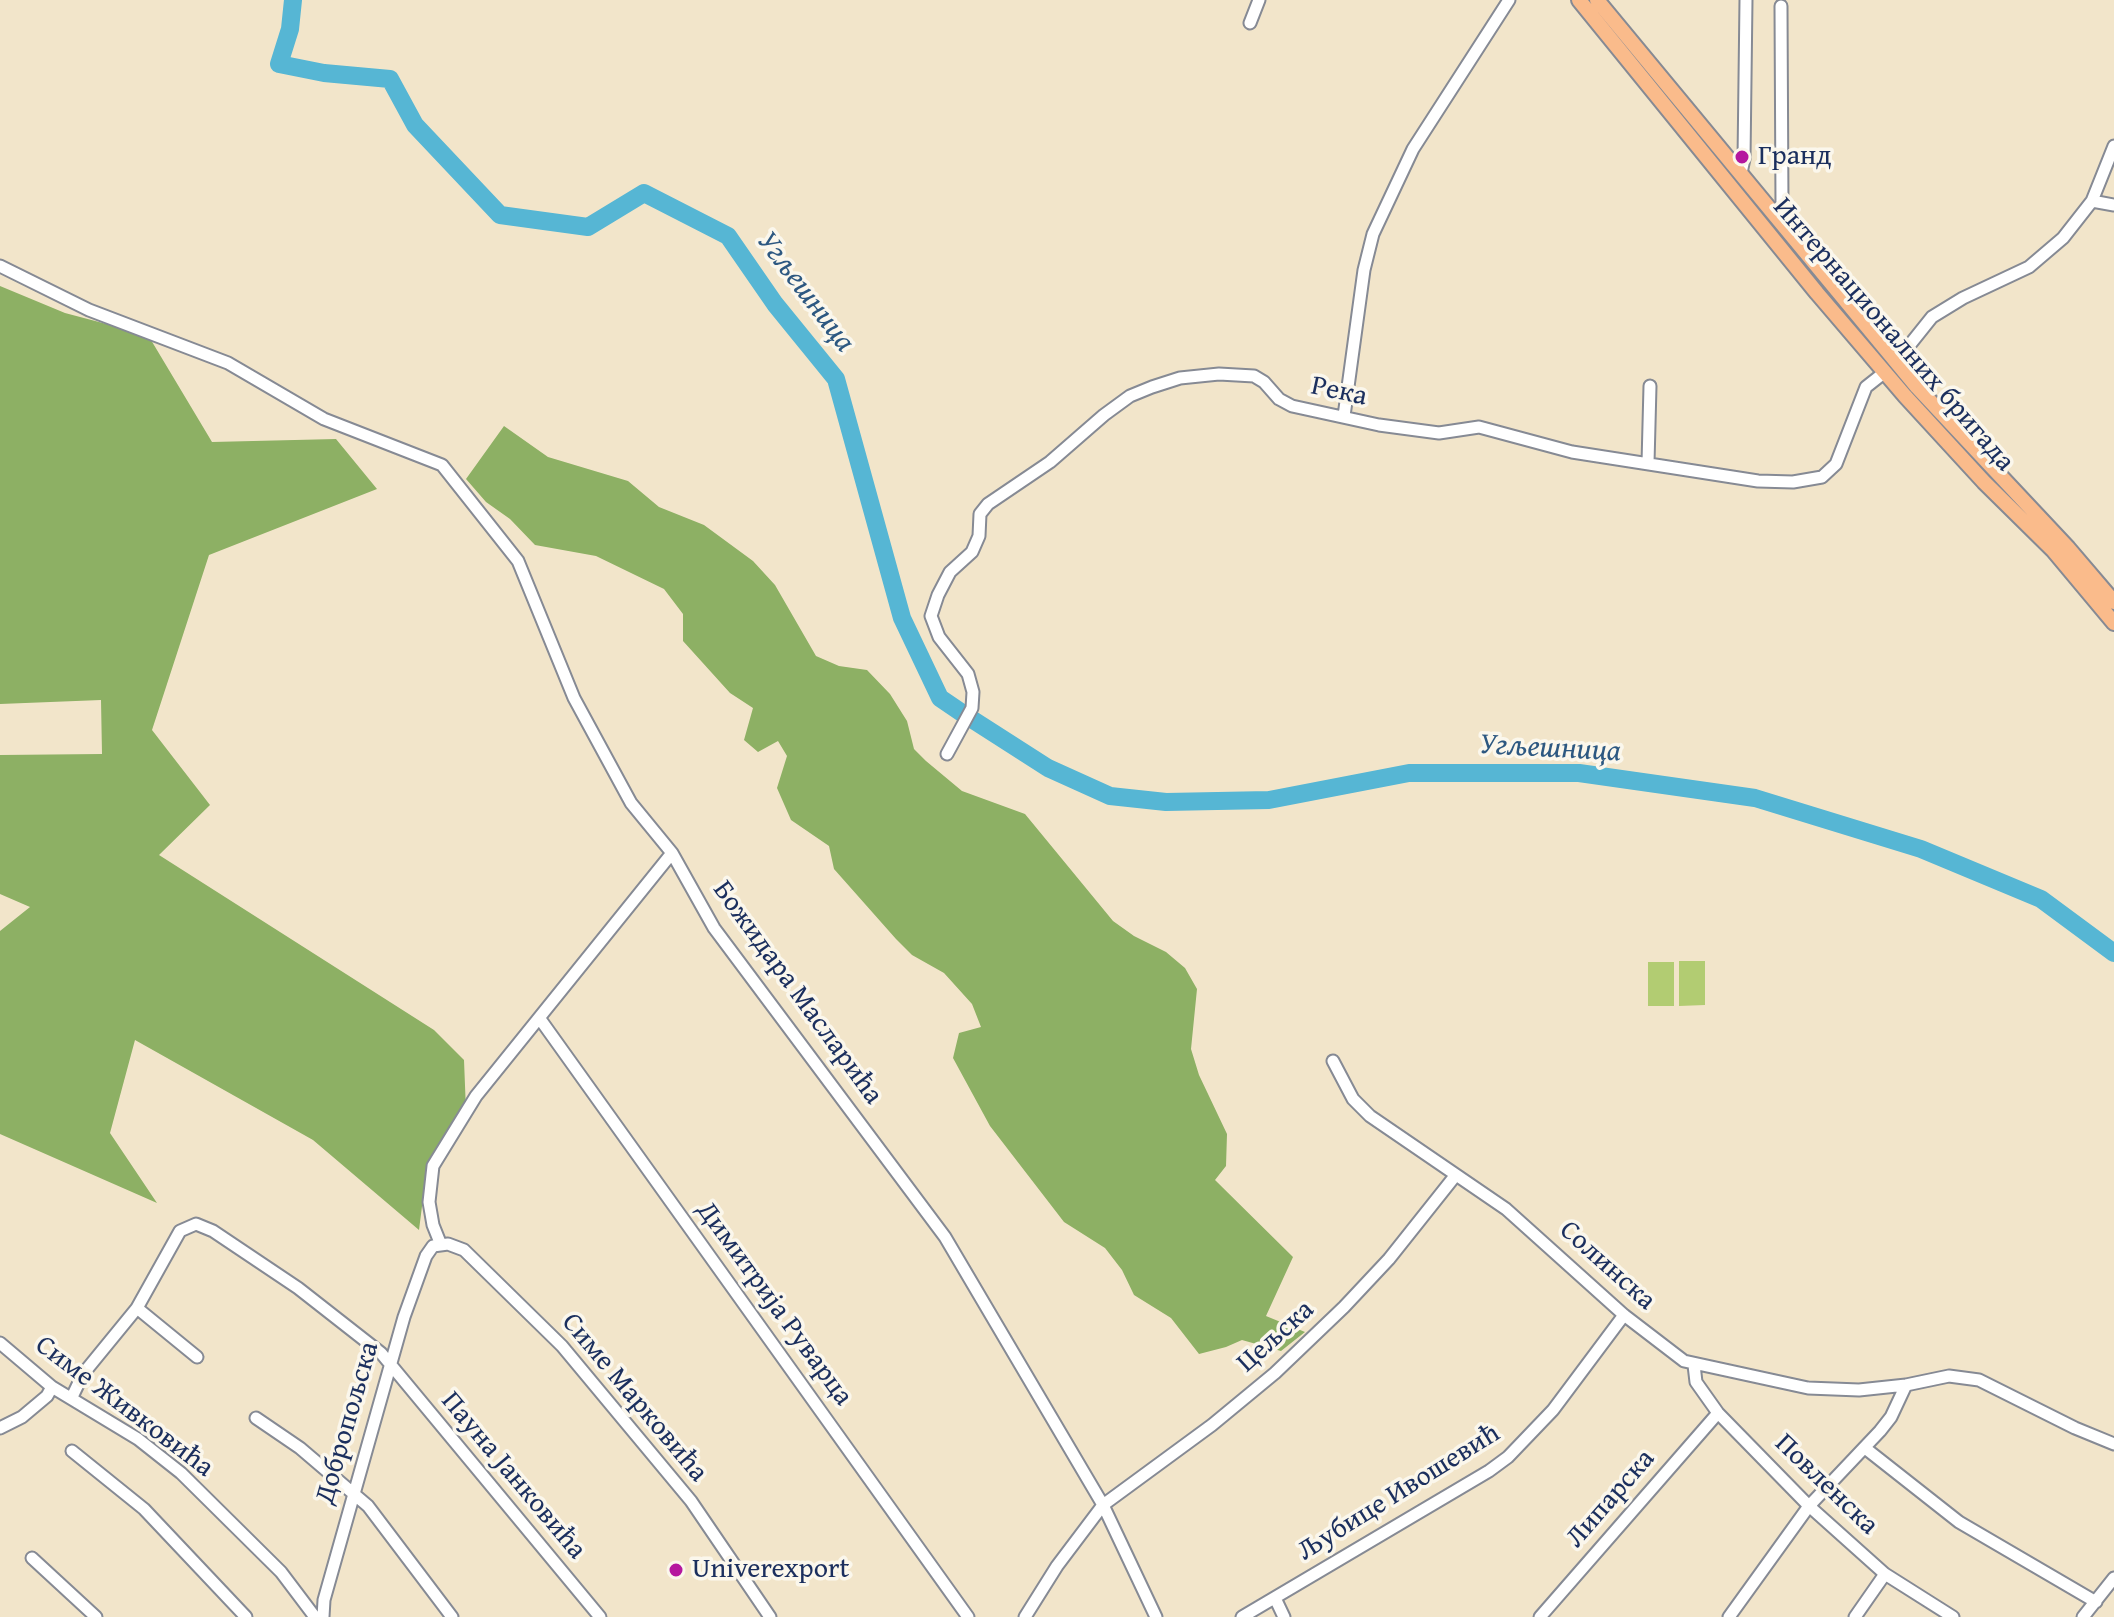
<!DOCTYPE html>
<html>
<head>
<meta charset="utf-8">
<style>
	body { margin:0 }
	canvas { display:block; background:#f2e5ca }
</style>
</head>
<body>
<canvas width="2114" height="1617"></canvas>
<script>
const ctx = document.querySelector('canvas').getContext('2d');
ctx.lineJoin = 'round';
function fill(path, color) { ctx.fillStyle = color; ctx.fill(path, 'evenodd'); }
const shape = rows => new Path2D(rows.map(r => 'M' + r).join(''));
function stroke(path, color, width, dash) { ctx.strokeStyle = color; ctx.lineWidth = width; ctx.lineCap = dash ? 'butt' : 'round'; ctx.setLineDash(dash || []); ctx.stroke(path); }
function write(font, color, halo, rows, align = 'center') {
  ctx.font = font + ' "Gentium Book Plus",serif'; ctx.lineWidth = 7; ctx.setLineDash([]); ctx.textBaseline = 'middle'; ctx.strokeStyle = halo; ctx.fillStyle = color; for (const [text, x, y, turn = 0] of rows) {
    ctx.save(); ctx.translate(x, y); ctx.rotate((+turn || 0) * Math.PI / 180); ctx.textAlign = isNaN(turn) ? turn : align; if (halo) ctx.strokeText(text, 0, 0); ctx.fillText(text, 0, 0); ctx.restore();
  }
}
const green = shape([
	[1679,961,1705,961,1705,1005,1679,1006],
	[1648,962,1674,962,1674,1006,1648,1006]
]);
const forest = shape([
	[0,286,65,313,148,335,212,442,336,439,377,489,209,555,152,730,210,805,159,855,434,1030,464,1060,466,1111,427,1167,419,1230,313,1140,135,1040,110,1133,157,1203,0,1134,0,931,30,907,0,894,0,755,102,754,101,700,0,704],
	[504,426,548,457,628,481,659,507,704,525,753,561,775,585,816,656,839,666,867,670,890,694,907,721,914,749,926,761,962,791,1025,814,1113,921,1134,936,1166,952,1185,968,1197,989,1191,1049,1199,1075,1227,1134,1226,1166,1215,1180,1293,1257,1266,1316,1305,1332,1281,1351,1242,1340,1226,1347,1199,1354,1171,1318,1134,1295,1122,1270,1105,1248,1064,1222,990,1126,953,1058,959,1033,981,1027,972,1004,944,973,912,955,896,939,834,869,829,846,791,820,777,788,787,756,778,741,758,752,744,740,753,708,730,693,683,641,683,614,664,589,596,556,535,545,510,519,486,502,466,479]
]);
const river = shape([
	[293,0,290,29,279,64,324,73,390,79,415,125,500,215,588,227,644,193,728,236,775,304,836,379,902,618,940,698,965,715],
	[970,718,1048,768,1110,796,1166,802,1269,800,1409,773,1579,773,1755,798,1921,849,2041,899,2114,953]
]);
const minor = shape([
	[1250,23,1259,0],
	[1741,173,1744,159,1746,0],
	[2092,201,2114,205],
	[1779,220,1782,207,1781,6],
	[0,266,89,310,228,363,324,419,442,465,518,561,574,698,631,803,672,853,714,928,945,1237,1103,1505,1156,1617],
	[1896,362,1932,317,1963,298,2029,267,2063,238,2092,201,2114,146],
	[1344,416,1364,270,1373,234,1413,149,1509,0],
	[1648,463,1650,386],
	[947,754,972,708,973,692,968,674,939,637,931,616,938,595,950,572,972,552,979,536,980,514,988,504,1050,462,1104,415,1130,396,1152,387,1180,378,1219,374,1254,376,1264,382,1279,399,1292,406,1379,425,1439,433,1479,427,1572,452,1758,481,1793,482,1822,477,1836,464,1866,387,1885,372],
	[540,1019,968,1617],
	[1333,1061,1353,1099,1370,1116,1506,1209,1624,1315,1684,1361,1808,1388,1859,1390,1906,1385,1949,1376,1979,1380,2075,1428,2114,1444],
	[441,1245,433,1225,429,1202,433,1166,476,1096,672,853],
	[137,1308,197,1357],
	[0,1343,52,1387,138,1439,181,1473,281,1572,315,1617],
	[1694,1365,1696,1382,1718,1413,1809,1506,1885,1574,1953,1617],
	[72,1397,83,1374,137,1308,180,1231,196,1224,213,1231,298,1288,381,1353,600,1617],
	[256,1418,300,1448,368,1506,452,1617],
	[0,1428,22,1417,47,1396,52,1387],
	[1865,1448,1959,1522,2096,1602],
	[72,1451,144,1509,246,1617],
	[32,1558,96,1617],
	[1275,1598,1284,1617],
	[323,1617,324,1600,404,1317,426,1256,433,1246,448,1244,464,1250,562,1346,691,1501,770,1617],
	[1025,1617,1057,1566,1103,1505,1212,1425,1275,1373,1344,1307,1389,1259,1455,1176],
	[1242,1617,1489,1471,1508,1457,1553,1410,1624,1315],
	[1540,1617,1718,1413],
	[1729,1617,1809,1506,1880,1431,1891,1417,1906,1385],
	[1855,1617,1885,1574],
	[2083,1617,2114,1578]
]);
const major = shape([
	[1579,0,1817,293,1905,396,1984,482,2053,550,2114,623],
	[1597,0,1917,387,2068,548,2114,602]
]);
const markers = [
	[1742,157,8,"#b5179e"],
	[676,1570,8,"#b5179e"]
];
const poiNames = [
	["Гранд",1758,157],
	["Univerexport",692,1570]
];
const streetNames = [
	["Интернационалних бригада",1893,335,49],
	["Река",1339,392,12],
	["Божидара Масларића",797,993,54],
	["Солинска",1607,1266,42],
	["Димитрија Руварца",774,1304,54],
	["Цељска",1276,1337,-42],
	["Симе Марковића",634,1398,50],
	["Симе Живковића",124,1407,37],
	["Добропољска",348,1423,-74],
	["Пауна Јанковића",513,1476,50],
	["Повленска",1826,1485,44],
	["Љубице Ивошевић",1399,1493,-32],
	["Липарска",1611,1499,-49]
];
const waterNames = [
	["Угљешница",805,292,53],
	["Угљешница",1550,749,3]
];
fill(green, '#b2cc72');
fill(forest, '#8db064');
stroke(river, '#56b6d4', 18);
stroke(minor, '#868a94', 15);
stroke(major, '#868a94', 18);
stroke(minor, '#fff', 11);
stroke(major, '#fabb8b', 14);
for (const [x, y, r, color] of markers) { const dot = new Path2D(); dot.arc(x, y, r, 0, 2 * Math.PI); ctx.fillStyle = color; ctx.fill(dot); stroke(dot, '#fbf7ec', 3); }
write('28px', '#1b2f5e', '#fbf7ec', poiNames, 'left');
write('28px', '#1b2f5e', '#fbf7ec', streetNames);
write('italic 30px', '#2d5881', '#fbf7ec', waterNames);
</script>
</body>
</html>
